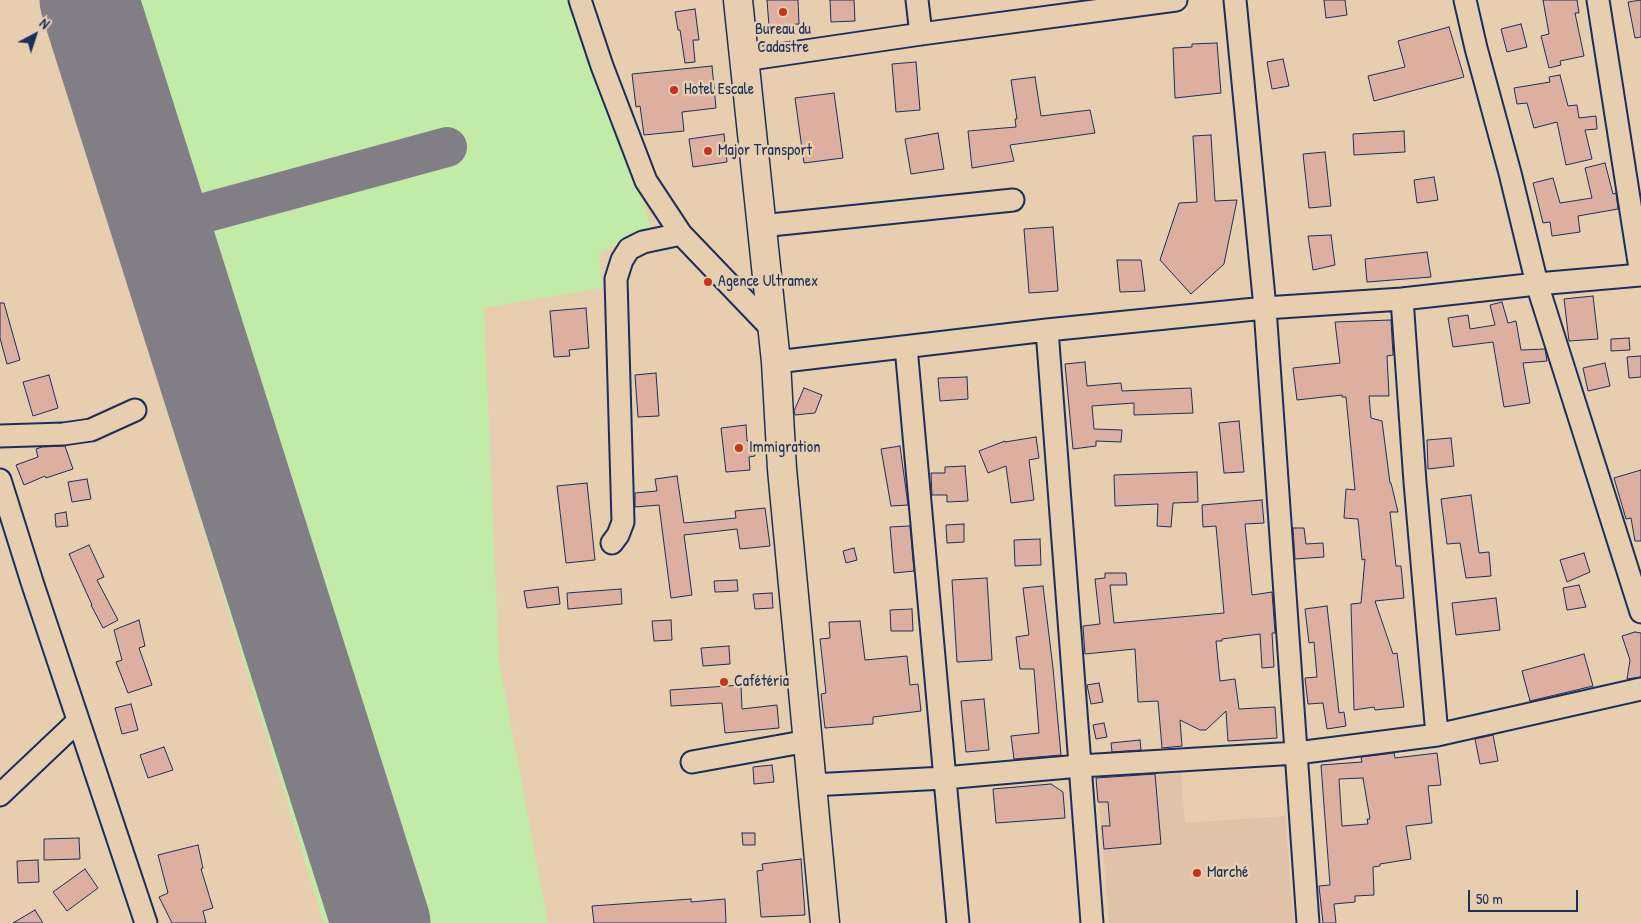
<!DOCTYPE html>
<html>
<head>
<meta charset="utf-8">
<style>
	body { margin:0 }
	#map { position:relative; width:1641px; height:923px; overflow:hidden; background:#e7ceaf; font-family:"Patrick Hand",sans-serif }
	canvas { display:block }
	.north { position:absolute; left:10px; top:10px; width:50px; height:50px; -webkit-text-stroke:4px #e7ceaf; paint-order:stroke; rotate:40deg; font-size:14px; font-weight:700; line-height:20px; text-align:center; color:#1b2f5e }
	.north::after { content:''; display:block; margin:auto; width:18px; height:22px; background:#1b2f5e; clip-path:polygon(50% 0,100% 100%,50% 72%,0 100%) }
	.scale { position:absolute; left:1468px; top:890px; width:110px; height:22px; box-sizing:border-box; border:2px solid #1b2f5e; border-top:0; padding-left:6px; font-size:15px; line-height:18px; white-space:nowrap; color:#1b2f5e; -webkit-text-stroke:4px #e7ceaf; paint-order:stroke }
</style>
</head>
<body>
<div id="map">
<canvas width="1641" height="923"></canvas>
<div class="north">N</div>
<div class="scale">50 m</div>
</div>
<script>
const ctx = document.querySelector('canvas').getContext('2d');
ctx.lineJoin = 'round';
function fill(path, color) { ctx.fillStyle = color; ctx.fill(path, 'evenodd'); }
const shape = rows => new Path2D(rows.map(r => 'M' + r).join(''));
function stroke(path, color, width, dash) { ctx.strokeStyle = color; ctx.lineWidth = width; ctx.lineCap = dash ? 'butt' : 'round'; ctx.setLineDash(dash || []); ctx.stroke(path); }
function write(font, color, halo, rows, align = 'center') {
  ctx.font = font + ' "Patrick Hand",sans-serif'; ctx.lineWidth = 5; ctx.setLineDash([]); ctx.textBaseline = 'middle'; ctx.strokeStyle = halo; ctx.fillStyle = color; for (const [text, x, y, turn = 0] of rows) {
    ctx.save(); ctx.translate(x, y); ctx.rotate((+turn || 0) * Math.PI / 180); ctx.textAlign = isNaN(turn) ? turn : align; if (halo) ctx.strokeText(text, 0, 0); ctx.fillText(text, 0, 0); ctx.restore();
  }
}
const built = shape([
	[1181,772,1185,823,1285,816,1294,923,1109,923,1097,778]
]);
const green = shape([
	[41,0,571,0,652,228,599,253,602,288,484,308,499,661,548,923,324,923]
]);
const taxiway = shape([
	[160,225,447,147]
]);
const runway = shape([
	[89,0,381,923]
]);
const building = shape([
	[767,0,798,0,799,24,769,26,767,0],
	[830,0,854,0,855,21,831,22,830,0],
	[1324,0,1345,0,1347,15,1326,18,1324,0],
	[1543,0,1577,0,1579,13,1575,13,1584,56,1560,61,1561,65,1549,68,1541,36,1549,34,1543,0],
	[1641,0,1641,37,1635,38,1628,2,1641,0],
	[695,9,699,40,693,40,695,62,685,63,680,30,678,30,675,12,695,9],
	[1521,24,1527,47,1507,52,1501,29,1521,24],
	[1449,27,1464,77,1374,101,1368,76,1405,67,1398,41,1449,27],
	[1217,43,1221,93,1175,98,1173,48,1192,47,1192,44,1217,43],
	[1283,59,1289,86,1272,89,1267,62,1283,59],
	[916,62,920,110,896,112,892,64,916,62],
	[712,66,716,108,682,112,684,131,644,135,640,106,636,107,632,74,712,66],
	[1560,75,1568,106,1577,105,1579,118,1596,116,1597,129,1585,130,1592,159,1566,165,1557,122,1534,128,1527,103,1517,104,1514,88,1550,82,1549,77,1560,75],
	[1035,77,1041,116,1090,110,1095,133,1010,145,1014,161,972,168,968,131,1016,127,1015,119,1017,119,1011,80,1035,77],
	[834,93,843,158,804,163,795,98,834,93],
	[1404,131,1405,152,1354,155,1353,134,1404,131],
	[938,133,944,169,911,174,905,139,938,133],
	[724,134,727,162,693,167,689,139,724,134],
	[1211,135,1215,201,1237,200,1224,264,1191,294,1160,260,1179,203,1197,202,1193,136,1211,135],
	[1325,152,1331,206,1309,208,1303,154,1325,152],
	[1605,163,1613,194,1616,193,1618,209,1578,216,1580,232,1552,236,1550,222,1543,223,1533,183,1553,178,1560,203,1592,198,1585,168,1605,163],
	[1434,177,1438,200,1417,203,1414,180,1434,177],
	[1053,227,1058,291,1029,293,1024,229,1053,227],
	[1331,235,1335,265,1313,270,1308,236,1331,235],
	[1427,252,1431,277,1367,282,1365,259,1427,252],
	[1117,260,1141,260,1145,291,1120,292,1117,260],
	[1593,296,1598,339,1569,341,1564,299,1593,296],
	[1502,302,1508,323,1516,321,1521,350,1545,349,1547,361,1523,363,1530,403,1504,407,1493,342,1453,347,1448,318,1468,315,1470,329,1495,325,1490,305,1502,302],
	[0,303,4,303,20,360,7,364,0,338,0,303],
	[586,308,589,348,569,350,570,356,554,357,550,311,586,308],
	[1391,320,1393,355,1387,356,1389,396,1369,396,1371,418,1382,421,1390,483,1391,483,1398,512,1390,512,1396,566,1401,566,1404,598,1375,601,1393,654,1397,653,1404,707,1375,710,1374,707,1354,710,1351,604,1361,603,1365,559,1362,560,1358,519,1344,518,1346,489,1355,490,1346,397,1342,397,1342,395,1297,400,1293,368,1340,363,1335,322,1391,320],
	[1629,338,1630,350,1611,351,1611,339,1629,338],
	[1641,356,1641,377,1629,378,1627,357,1641,356],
	[1085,362,1087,386,1121,383,1122,391,1191,388,1193,413,1134,415,1134,403,1092,406,1094,429,1122,430,1121,442,1096,441,1096,446,1073,449,1065,364,1085,362],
	[1605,363,1610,386,1588,391,1583,368,1605,363],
	[656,373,659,416,638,417,635,375,656,373],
	[49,375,58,408,33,416,23,382,49,375],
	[967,377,968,399,940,401,938,378,967,377],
	[804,388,822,395,815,413,795,415,794,411,804,388],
	[1239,421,1244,472,1224,473,1219,423,1239,421],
	[746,425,747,441,753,440,755,456,749,457,750,470,726,472,721,428,746,425],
	[1036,437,1039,458,1029,460,1034,500,1011,503,1006,466,988,473,979,451,1005,441,1005,442,1036,437],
	[1451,438,1454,466,1428,469,1427,440,1451,438],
	[65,446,73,469,46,478,45,476,24,485,16,465,38,457,36,449,42,447,65,446],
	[900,446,908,505,891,506,881,449,900,446],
	[965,466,968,501,947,502,947,495,932,495,931,473,945,473,945,467,965,466],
	[1641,470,1641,541,1635,541,1631,518,1626,519,1614,478,1641,470],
	[1197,472,1198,502,1173,503,1171,527,1157,526,1158,504,1115,506,1114,475,1197,472],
	[677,476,684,523,736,518,735,511,765,508,770,546,740,549,737,529,684,535,692,595,671,598,659,505,635,507,635,493,657,491,655,479,677,476],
	[87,479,91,499,72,502,68,482,87,479],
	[587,483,595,560,566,563,557,486,587,483],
	[1471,495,1479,553,1489,552,1491,576,1466,578,1460,543,1447,544,1441,499,1471,495],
	[1262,500,1264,523,1245,524,1252,595,1272,592,1275,633,1272,633,1274,667,1262,668,1260,634,1222,639,1222,641,1216,641,1220,681,1235,679,1239,709,1275,707,1277,738,1228,741,1226,711,1206,730,1200,730,1180,720,1182,746,1162,748,1158,701,1138,702,1135,649,1085,654,1083,626,1100,624,1095,579,1105,578,1105,573,1126,573,1127,585,1110,585,1114,623,1224,613,1216,526,1203,527,1202,505,1262,500],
	[66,512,68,526,56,527,55,514,66,512],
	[964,524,964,542,947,543,946,525,964,524],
	[910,526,914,571,894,573,890,527,910,526],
	[1293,528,1304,528,1306,544,1323,543,1324,557,1295,559,1293,528],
	[1040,539,1041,565,1015,566,1014,540,1040,539],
	[89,545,104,577,97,580,118,620,103,628,91,605,92,605,69,554,89,545],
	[854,548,857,560,846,563,843,551,854,548],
	[1584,553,1590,572,1567,582,1560,560,1584,553],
	[987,578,992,660,957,662,952,580,987,578],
	[737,580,738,591,715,592,714,581,737,580],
	[1579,585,1586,607,1567,610,1563,588,1579,585],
	[1043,586,1053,668,1061,755,1014,759,1011,736,1039,733,1034,669,1020,669,1016,637,1029,635,1023,588,1043,586],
	[558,587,560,604,527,608,524,591,558,587],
	[621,589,622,604,568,609,567,593,621,589],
	[772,593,773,608,755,609,753,594,772,593],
	[1496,598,1500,630,1456,635,1452,603,1496,598],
	[1327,606,1339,713,1344,712,1346,726,1327,729,1323,703,1308,704,1305,678,1317,677,1314,642,1309,643,1305,609,1327,606],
	[912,609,913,631,891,631,890,610,912,609],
	[139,620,145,646,139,648,152,685,128,693,116,662,122,660,114,630,139,620],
	[671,620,672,640,654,641,652,621,671,620],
	[860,621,865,660,907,656,910,685,918,684,921,711,873,717,873,724,825,728,821,694,826,693,820,639,830,638,829,622,860,621],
	[1635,632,1641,633,1641,677,1627,679,1630,660,1622,636,1635,632],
	[729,646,730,664,703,666,701,648,729,646],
	[1584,654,1593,686,1530,701,1522,671,1584,654],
	[1099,683,1103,702,1091,704,1087,685,1099,683],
	[741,685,742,709,777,705,779,728,725,733,722,703,671,706,670,690,741,685],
	[984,699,989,750,966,752,961,701,984,699],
	[131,704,138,730,122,734,115,708,131,704],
	[1104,723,1107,737,1096,739,1093,725,1104,723],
	[1493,735,1498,761,1480,764,1475,739,1493,735],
	[1140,740,1141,750,1112,752,1111,743,1140,740],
	[164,747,173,770,148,778,140,755,164,747],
	[1394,753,1395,758,1437,753,1441,785,1428,786,1432,823,1406,826,1411,859,1380,864,1380,866,1373,867,1374,895,1355,896,1355,902,1334,904,1336,923,1323,923,1319,886,1330,885,1321,765,1362,762,1361,757,1394,753],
	[1363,778,1370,819,1367,819,1368,824,1342,826,1339,779,1363,778],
	[772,765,774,782,754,784,753,767,772,765],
	[1155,774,1161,844,1104,849,1102,826,1110,826,1108,802,1098,802,1096,778,1155,774],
	[1051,784,1063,792,1065,818,996,823,993,789,1051,784],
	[742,833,755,833,755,845,743,845,742,833],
	[79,838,80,859,44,860,44,839,79,838],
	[198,845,203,868,201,869,213,908,203,911,206,923,172,923,159,897,168,893,158,855,198,845],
	[801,859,805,915,761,917,757,871,763,870,762,864,801,859],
	[38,860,39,882,18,883,17,861,38,860],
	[85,869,98,888,67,911,53,892,85,869],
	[691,899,691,902,725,899,726,923,594,923,592,906,691,899],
	[35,910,43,923,13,923,35,910]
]);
const minor = shape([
	[580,0,602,66,646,181,681,234,772,329],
	[917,0,921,34],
	[1235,0,1265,308,1308,923],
	[1465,0,1476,48,1510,173,1537,284,1641,612],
	[744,60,921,34,1176,0],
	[761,226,1013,200],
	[1402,299,1415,482,1437,735],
	[1047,330,1092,923],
	[906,347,958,923],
	[776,362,1047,330,1265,308,1402,299,1537,284,1641,275,1598,0],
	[0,436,63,434,91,430,135,410],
	[0,480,33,585,146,923],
	[612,543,618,535,623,522,616,279,622,260,629,249,643,242,681,234],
	[692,762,808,741],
	[812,785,944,778,1080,766,1297,753,1437,735,1641,689],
	[0,795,78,721]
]);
const highway = shape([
	[738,0,776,362,782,469,825,923]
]);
const markers = [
	[783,12,5,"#c8321e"],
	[674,90,5,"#c8321e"],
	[708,151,5,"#c8321e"],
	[708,282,5,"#c8321e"],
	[739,448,5,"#c8321e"],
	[724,682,5,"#c8321e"],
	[1197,873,5,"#c8321e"]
];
const poiNames = [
	["Bureau du",783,30,"center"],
	["Cadastre",783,48,"center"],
	["Hotel Escale",684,90],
	["Major Transport",718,151],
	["Agence Ultramex",718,282],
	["Immigration",749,448],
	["Cafétéria",734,682],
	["Marché",1207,873]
];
fill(built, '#e0c2a9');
fill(green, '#c1eba7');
stroke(taxiway, '#817e86', 40);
stroke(runway, '#817e86', 99);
fill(building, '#ddafa1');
stroke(building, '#1b2f5e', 1);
stroke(minor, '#1b2f5e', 25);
stroke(highway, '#1b2f5e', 31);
stroke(minor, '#e7ceaf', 21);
stroke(highway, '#e7ceaf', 28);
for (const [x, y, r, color] of markers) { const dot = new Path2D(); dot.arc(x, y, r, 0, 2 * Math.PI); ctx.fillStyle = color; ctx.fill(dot); stroke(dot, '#e7ceaf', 2); }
write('16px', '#1b2f5e', '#e7ceaf', poiNames, 'left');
</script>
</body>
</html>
